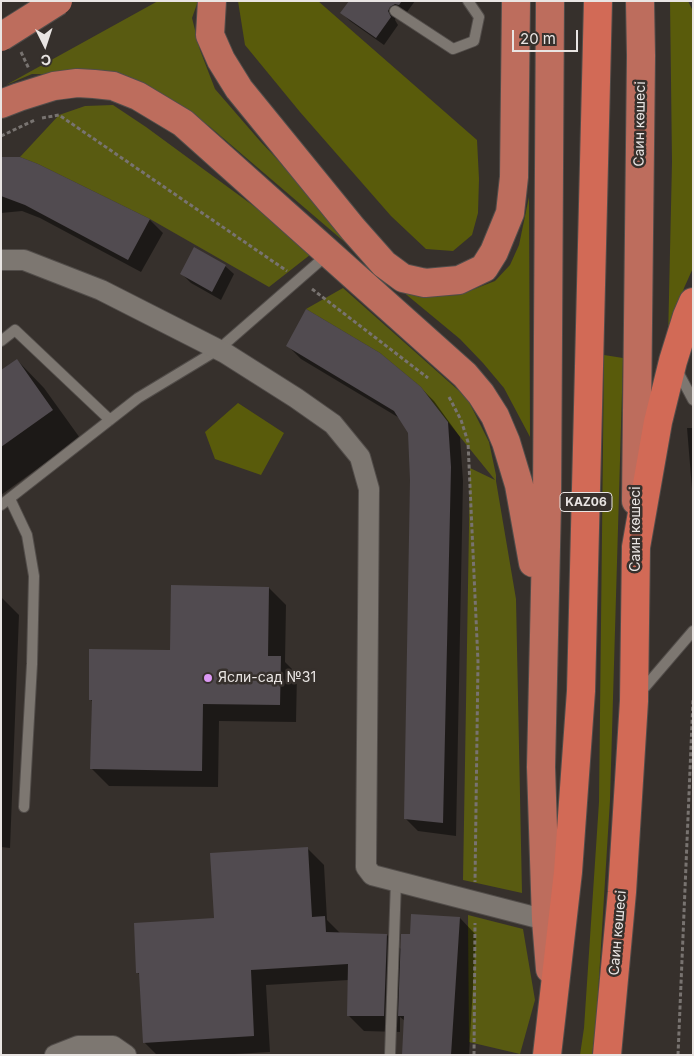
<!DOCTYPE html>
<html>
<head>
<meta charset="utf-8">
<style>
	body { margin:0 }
	#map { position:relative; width:694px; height:1056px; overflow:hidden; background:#36302c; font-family:Inter,sans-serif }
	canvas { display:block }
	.frame { position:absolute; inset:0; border:2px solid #e9e5e3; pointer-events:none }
	.north { position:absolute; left:20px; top:20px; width:50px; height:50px; -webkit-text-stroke:4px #36302c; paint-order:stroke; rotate:176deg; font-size:14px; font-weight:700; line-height:20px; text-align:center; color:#e9e5e3 }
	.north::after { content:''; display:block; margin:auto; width:18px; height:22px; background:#e9e5e3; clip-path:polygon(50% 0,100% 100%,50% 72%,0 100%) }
	.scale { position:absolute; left:512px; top:30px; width:66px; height:22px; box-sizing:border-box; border:2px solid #e9e5e3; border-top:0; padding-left:6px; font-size:15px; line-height:18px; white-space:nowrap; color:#e9e5e3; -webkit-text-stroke:4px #36302c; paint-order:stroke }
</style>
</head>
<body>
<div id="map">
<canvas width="694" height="1056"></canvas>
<div class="frame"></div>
<div class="north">С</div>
<div class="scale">20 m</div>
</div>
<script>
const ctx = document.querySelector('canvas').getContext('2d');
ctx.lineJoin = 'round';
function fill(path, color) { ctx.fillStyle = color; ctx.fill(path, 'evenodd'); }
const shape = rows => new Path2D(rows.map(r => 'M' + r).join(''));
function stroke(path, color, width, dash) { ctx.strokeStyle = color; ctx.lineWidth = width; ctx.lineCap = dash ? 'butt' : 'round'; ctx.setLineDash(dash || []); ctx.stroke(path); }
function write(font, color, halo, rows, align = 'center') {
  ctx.font = font + ' Inter,sans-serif'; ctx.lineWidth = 5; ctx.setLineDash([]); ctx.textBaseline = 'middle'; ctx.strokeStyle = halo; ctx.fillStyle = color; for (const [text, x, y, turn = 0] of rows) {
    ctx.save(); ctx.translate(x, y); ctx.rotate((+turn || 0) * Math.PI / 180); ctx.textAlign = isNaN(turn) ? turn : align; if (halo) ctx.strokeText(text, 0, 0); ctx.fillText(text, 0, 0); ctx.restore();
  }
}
const green = shape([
	[238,1,318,1,477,140,479,179,478,213,472,235,453,251,426,249,391,216,300,112,245,45],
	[670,1,688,1,693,11,693,268,684,288,668,341,672,162],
	[529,197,530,437,504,388,483,363,460,339,396,286,429,296,459,295,495,281,510,265,519,245],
	[604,355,623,358,610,800,596,1026,592,1055,580,1055,584,1028,599,802],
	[238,403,284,433,261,475,215,459,205,432]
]);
const forest = shape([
	[158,1,198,1,192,18,200,50,215,89,260,141,396,286,209,126,122,75,32,74,6,85],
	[113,105,146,127,315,251,269,287,150,219,38,164,20,157,59,115,85,106],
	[343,288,467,398,489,442,496,475,496,481,516,599,522,893,463,880,470,468,495,480,448,422,421,387,380,353,306,309],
	[468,915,523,929,535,1000,520,1054,469,1042]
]);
const shadow = shape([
	[350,1,415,1,407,12,403,11,397,15,395,20,398,25,384,45,350,21,342,13],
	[1,158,38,165,150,220,163,233,141,272,40,218,22,211,1,213],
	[225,266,234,274,221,300,191,283,182,274],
	[288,346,421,388,434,401,460,437,463,481,456,836,418,831,405,818,411,480,409,432,401,419,301,359],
	[17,360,44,388,80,438,1,495,1,371],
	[687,428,693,428,693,501],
	[269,588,286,605,285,662,297,674,296,722,219,721,218,787,109,786,92,769,93,702,90,699,171,652],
	[1,597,19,615,10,848,1,847],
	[308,849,324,865,327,920,341,934,387,935,402,950,411,935,460,918,476,935,469,1055,403,1055,405,1021,400,1017,400,1032,364,1031,348,1015,349,980,266,985,270,1052,217,1055,157,1055,144,1042,141,976,137,972,215,919]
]);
const building = shape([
	[349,1,402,1,399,5,395,4,390,7,388,11,391,17,376,38,340,13],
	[1,157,20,157,38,164,150,219,128,260,25,205,1,196],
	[194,247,226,265,212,292,180,274],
	[306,309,380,353,421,387,448,422,451,467,443,823,404,819,410,480,408,433,394,411,286,346],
	[17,359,53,410,1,447,1,370],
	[171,585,269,587,268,656,281,656,280,705,203,704,202,771,90,769,92,700,89,700,89,649,170,650],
	[308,847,312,917,325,916,326,932,387,934,384,1016,347,1016,348,964,251,970,254,1036,143,1043,139,973,136,973,134,923,214,918,210,853],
	[411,914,460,917,451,1055,402,1055,404,1016,398,1016,401,934,410,934]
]);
const path = shape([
	[21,52,29,69],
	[42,118,59,115,287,271],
	[1,136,35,120],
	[312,289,428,378],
	[449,397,461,420,468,442,478,662,475,882],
	[474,1055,475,923],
	[678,1055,693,699]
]);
const service = shape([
	[395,11,453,49,474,41,479,17,468,1],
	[1,341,15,330,110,420],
	[677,370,693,400],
	[10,499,27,535,34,576,32,664,24,807],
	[1,505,138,398,219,349,328,254],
	[639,694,693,631],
	[390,1055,396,881]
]);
const minor = shape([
	[1,260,24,260,101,290,225,353,296,398,333,424,360,457,369,489,366,867,372,875,546,920],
	[55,1055,78,1046,113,1046,126,1055]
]);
const primary = shape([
	[212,1,210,35,221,60,239,89,353,229,384,264,403,278,425,283,459,280,484,268,494,252,510,213,514,177,516,1],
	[1,104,19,97,54,86,77,83,94,84,113,86,138,96,183,123,465,375,481,394,495,416,506,442,519,485,533,563],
	[636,501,641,56,640,1],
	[550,969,546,920,541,767,547,503,550,1]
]);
const trunk = shape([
	[547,1055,568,872,581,691,598,1],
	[607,1055,622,892,634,701,636,547,658,422,673,361,687,316,693,302]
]);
const primaryBridge = shape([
	[1,37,58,1]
]);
const markers = [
	[208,678,5,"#dc99f5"]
];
const shields = [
	[586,502,52]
];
const shieldNames = [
	["KАZ06",586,502]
];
const streetNames = [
	["Саин көшесі",640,124,-89],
	["Саин көшесі",636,529,-90],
	["Саин көшесі",618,933,-85]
];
const poiNames = [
	["Ясли-сад №31",218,678]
];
fill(green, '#595b0b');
fill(forest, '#595b11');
fill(shadow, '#0007');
fill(building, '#514b50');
stroke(service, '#524d4a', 12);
stroke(minor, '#524d4a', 22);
stroke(primary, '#524d4a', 30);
stroke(trunk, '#524d4a', 30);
stroke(path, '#787370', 3, [4, 2.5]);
stroke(service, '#7d7771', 10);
stroke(minor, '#7d7771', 20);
stroke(primary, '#bd6d5d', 28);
stroke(trunk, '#d26a56', 28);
stroke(primaryBridge, '#524d4a', 30, []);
stroke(primaryBridge, '#bd6d5d', 28);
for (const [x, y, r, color] of markers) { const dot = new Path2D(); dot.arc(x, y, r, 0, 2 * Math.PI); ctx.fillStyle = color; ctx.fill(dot); stroke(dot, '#36302c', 2); }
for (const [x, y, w] of shields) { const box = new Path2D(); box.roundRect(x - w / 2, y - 9.5, w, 19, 4); ctx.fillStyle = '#36302c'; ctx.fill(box); stroke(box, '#e9e5e3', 1); }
write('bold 12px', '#e9e5e3', null, shieldNames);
write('14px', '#e9e5e3', '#36302c', streetNames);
write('14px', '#e9e5e3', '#36302c', poiNames, 'left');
</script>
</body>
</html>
